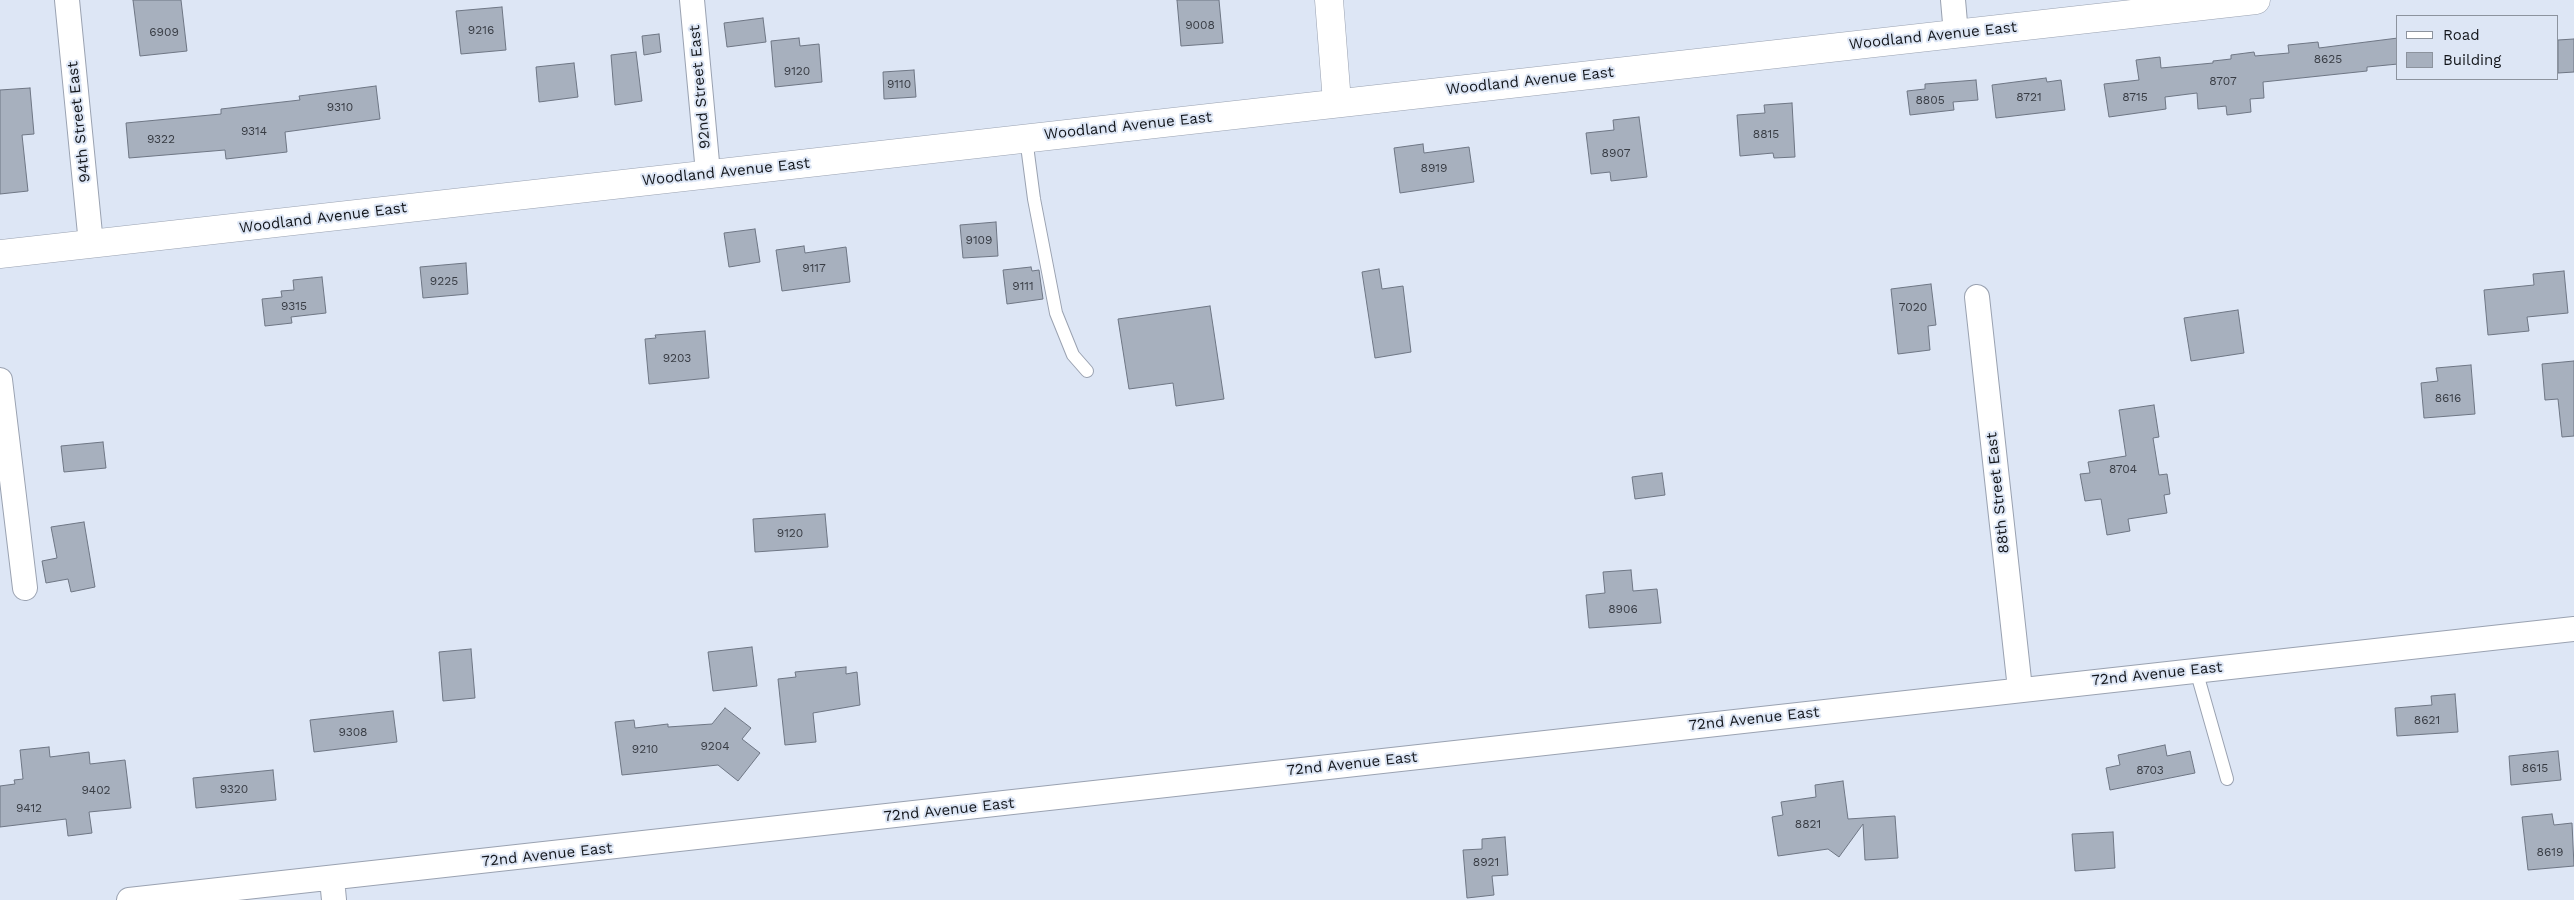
<!DOCTYPE html>
<html>
<head>
<meta charset="utf-8">
<style>
	body { margin:0 }
	#map { position:relative; width:2574px; height:900px; overflow:hidden; background:#dde6f5; font-family:"Work Sans",sans-serif }
	canvas { display:block }
	.legend { position:absolute; left:2396px; top:15px; width:162px; height:65px; box-sizing:border-box; background:#dde6f5; border:1px solid #8c939e; margin:0; padding:6px 9px; list-style:none; font-size:15px; color:#13161b }
	.legend li { display:flex; align-items:center; gap:10px; height:25px }
	.legend b { width:25px; border:1px solid #8c939e }
</style>
</head>
<body>
<div id="map">
<canvas width="2574" height="900"></canvas>
<ul class="legend">
<li><b style="height:6px;background:#fff"></b>Road</li>
<li><b style="height:14px;background:#a7b0be"></b>Building</li>
</ul>
</div>
<script>
const ctx = document.querySelector('canvas').getContext('2d');
ctx.lineJoin = 'round';
function fill(path, color) { ctx.fillStyle = color; ctx.fill(path, 'evenodd'); }
const shape = rows => new Path2D(rows.map(r => 'M' + r).join(''));
function stroke(path, color, width, dash) { ctx.strokeStyle = color; ctx.lineWidth = width; ctx.lineCap = dash ? 'butt' : 'round'; ctx.setLineDash(dash || []); ctx.stroke(path); }
function write(font, color, halo, rows, align = 'center') {
  ctx.font = font + ' "Work Sans",sans-serif'; ctx.lineWidth = 4; ctx.setLineDash([]); ctx.textBaseline = 'middle'; ctx.strokeStyle = halo; ctx.fillStyle = color; for (const [text, x, y, turn = 0] of rows) {
    ctx.save(); ctx.translate(x, y); ctx.rotate((+turn || 0) * Math.PI / 180); ctx.textAlign = isNaN(turn) ? turn : align; if (halo) ctx.strokeText(text, 0, 0); ctx.fillText(text, 0, 0); ctx.restore();
  }
}
const building = shape([
	[133,0,181,0,187,51,140,56,133,0],
	[1177,0,1219,0,1223,43,1181,46,1177,0],
	[502,7,506,50,461,54,456,11,502,7],
	[763,18,766,42,727,47,724,23,763,18],
	[659,34,661,52,644,55,642,36,659,34],
	[799,38,800,46,819,44,822,82,775,87,771,41,799,38],
	[2398,38,2398,64,2367,67,2367,71,2263,82,2264,98,2250,99,2251,112,2227,115,2226,106,2198,109,2197,93,2165,97,2166,109,2109,117,2104,84,2139,80,2136,60,2160,57,2161,68,2213,63,2213,61,2231,59,2231,55,2254,52,2255,56,2289,53,2288,45,2318,42,2319,48,2398,38],
	[2574,39,2574,72,2558,73,2558,40,2574,39],
	[636,52,642,101,615,105,611,55,636,52],
	[574,63,578,97,539,102,536,67,574,63],
	[914,70,916,97,884,99,883,72,914,70],
	[2046,78,2047,82,2061,80,2065,110,1996,118,1992,85,2046,78],
	[1976,80,1978,100,1953,102,1954,110,1910,115,1907,91,1925,89,1925,84,1976,80],
	[376,86,380,119,285,132,287,152,226,159,225,150,129,158,126,123,221,114,221,109,300,100,299,96,376,86],
	[30,88,34,134,22,135,28,191,0,194,0,90,30,88],
	[1792,103,1795,157,1774,158,1773,153,1740,156,1737,115,1765,113,1764,105,1792,103],
	[1639,117,1647,177,1611,181,1610,172,1591,174,1586,133,1614,130,1613,120,1639,117],
	[1423,144,1424,153,1469,147,1474,182,1400,193,1394,148,1423,144],
	[996,222,998,256,963,258,960,225,996,222],
	[755,229,760,262,729,267,724,233,755,229],
	[804,246,805,253,846,247,850,282,782,291,776,250,804,246],
	[466,263,468,294,423,298,420,267,466,263],
	[1031,267,1032,271,1039,270,1043,299,1007,304,1003,270,1031,267],
	[1379,269,1382,289,1403,286,1411,352,1375,358,1362,272,1379,269],
	[2564,271,2568,313,2527,317,2529,331,2488,335,2484,290,2534,285,2533,274,2564,271],
	[322,277,326,313,291,317,292,323,265,326,262,299,282,297,281,291,294,290,293,280,322,277],
	[1931,284,1936,325,1928,326,1930,350,1898,354,1891,289,1931,284],
	[1210,306,1224,399,1176,406,1173,383,1129,389,1118,319,1210,306],
	[2238,310,2244,353,2191,361,2184,318,2238,310],
	[705,331,709,378,649,384,645,339,656,338,655,335,705,331],
	[2574,361,2574,436,2562,437,2558,399,2545,400,2542,364,2574,361],
	[2471,365,2475,414,2424,418,2421,383,2438,381,2436,368,2471,365],
	[2154,405,2159,437,2153,438,2159,475,2167,474,2170,494,2164,495,2167,513,2128,519,2130,531,2107,535,2101,499,2085,501,2080,474,2090,473,2088,462,2126,456,2119,410,2154,405],
	[103,442,106,468,64,472,61,446,103,442],
	[1662,473,1665,495,1635,499,1632,477,1662,473],
	[825,514,828,547,755,552,753,519,825,514],
	[84,522,95,587,71,592,68,579,46,583,42,561,57,558,51,527,84,522],
	[1631,570,1633,591,1657,589,1661,623,1589,628,1586,595,1605,593,1603,572,1631,570],
	[752,647,757,686,713,691,708,652,752,647],
	[471,649,475,698,443,701,439,652,471,649],
	[846,667,846,674,857,672,860,705,813,713,816,742,785,745,778,679,796,677,795,672,846,667],
	[2455,694,2458,732,2397,736,2395,708,2432,705,2431,696,2455,694],
	[725,708,751,728,742,739,760,753,738,781,718,765,622,775,615,722,634,720,635,728,668,724,668,727,712,724,725,708],
	[393,711,397,742,314,752,310,720,393,711],
	[2165,745,2167,756,2190,751,2195,773,2110,790,2106,768,2120,765,2118,755,2165,745],
	[49,747,50,757,89,752,90,764,125,760,131,808,89,812,92,833,68,836,66,819,0,827,0,786,15,784,14,780,23,779,20,750,49,747],
	[2558,751,2561,780,2511,785,2509,756,2558,751],
	[273,770,276,800,196,808,193,778,273,770],
	[1843,781,1848,819,1895,816,1898,858,1865,860,1863,824,1839,857,1828,849,1778,856,1772,817,1783,815,1781,802,1816,797,1815,785,1843,781],
	[2552,814,2554,825,2572,823,2574,866,2528,870,2522,817,2552,814],
	[2113,832,2115,868,2075,871,2072,834,2113,832],
	[1505,837,1508,875,1492,876,1494,895,1467,898,1463,850,1482,849,1482,839,1505,837]
]);
const lane = shape([
	[1026,138,1034,199,1056,313,1073,355,1087,371],
	[2196,670,2227,779]
]);
const street = shape([
	[67,0,91,244],
	[692,0,708,173],
	[1953,0,1956,34],
	[1977,297,2020,689],
	[0,380,25,588],
	[332,879,334,900],
	[129,900,2574,629]
]);
const secondary = shape([
	[1329,0,1337,102],
	[0,254,2256,0]
]);
const numberNames = [
	["9008",1200,25],
	["9216",481,30],
	["6909",164,32],
	["8625",2328,59],
	["9120",797,71],
	["8707",2223,81],
	["9110",899,84],
	["8721",2029,97],
	["8715",2135,97],
	["8805",1930,100],
	["9310",340,107],
	["9314",254,131],
	["8815",1766,134],
	["9322",161,139],
	["8907",1616,153],
	["8919",1434,168],
	["9109",979,240],
	["9117",814,268],
	["9225",444,281],
	["9111",1023,286],
	["9315",294,306],
	["7020",1913,307],
	["9203",677,358],
	["8616",2448,398],
	["8704",2123,469],
	["9120",790,533],
	["8906",1623,609],
	["8621",2427,720],
	["9308",353,732],
	["9204",715,746],
	["9210",645,749],
	["8615",2535,768],
	["8703",2150,770],
	["9320",234,789],
	["9402",96,790],
	["9412",29,808],
	["8821",1808,824],
	["8619",2550,852],
	["8921",1486,862]
];
const streetNames = [
	["Woodland Avenue East",1933,36,-6],
	["Woodland Avenue East",1530,81,-6],
	["92nd Street East",700,87,-95],
	["94th Street East",79,122,-96],
	["Woodland Avenue East",1128,126,-6],
	["Woodland Avenue East",726,172,-6],
	["Woodland Avenue East",323,218,-7],
	["88th Street East",1998,493,-96],
	["72nd Avenue East",2157,674,-6],
	["72nd Avenue East",1754,719,-6],
	["72nd Avenue East",1352,764,-6],
	["72nd Avenue East",949,810,-6],
	["72nd Avenue East",547,855,-6]
];
fill(building, '#a7b0be');
stroke(building, '#6e7684', 1);
stroke(lane, '#9aa2b1', 14);
stroke(street, '#9aa2b1', 26);
stroke(secondary, '#9aa2b1', 29);
stroke(lane, '#fff', 12);
stroke(street, '#fff', 24);
stroke(secondary, '#fff', 28);
write('12px', '#383c44', null, numberNames);
write('15px', '#13161b', '#dde6f5', streetNames);
</script>
</body>
</html>
